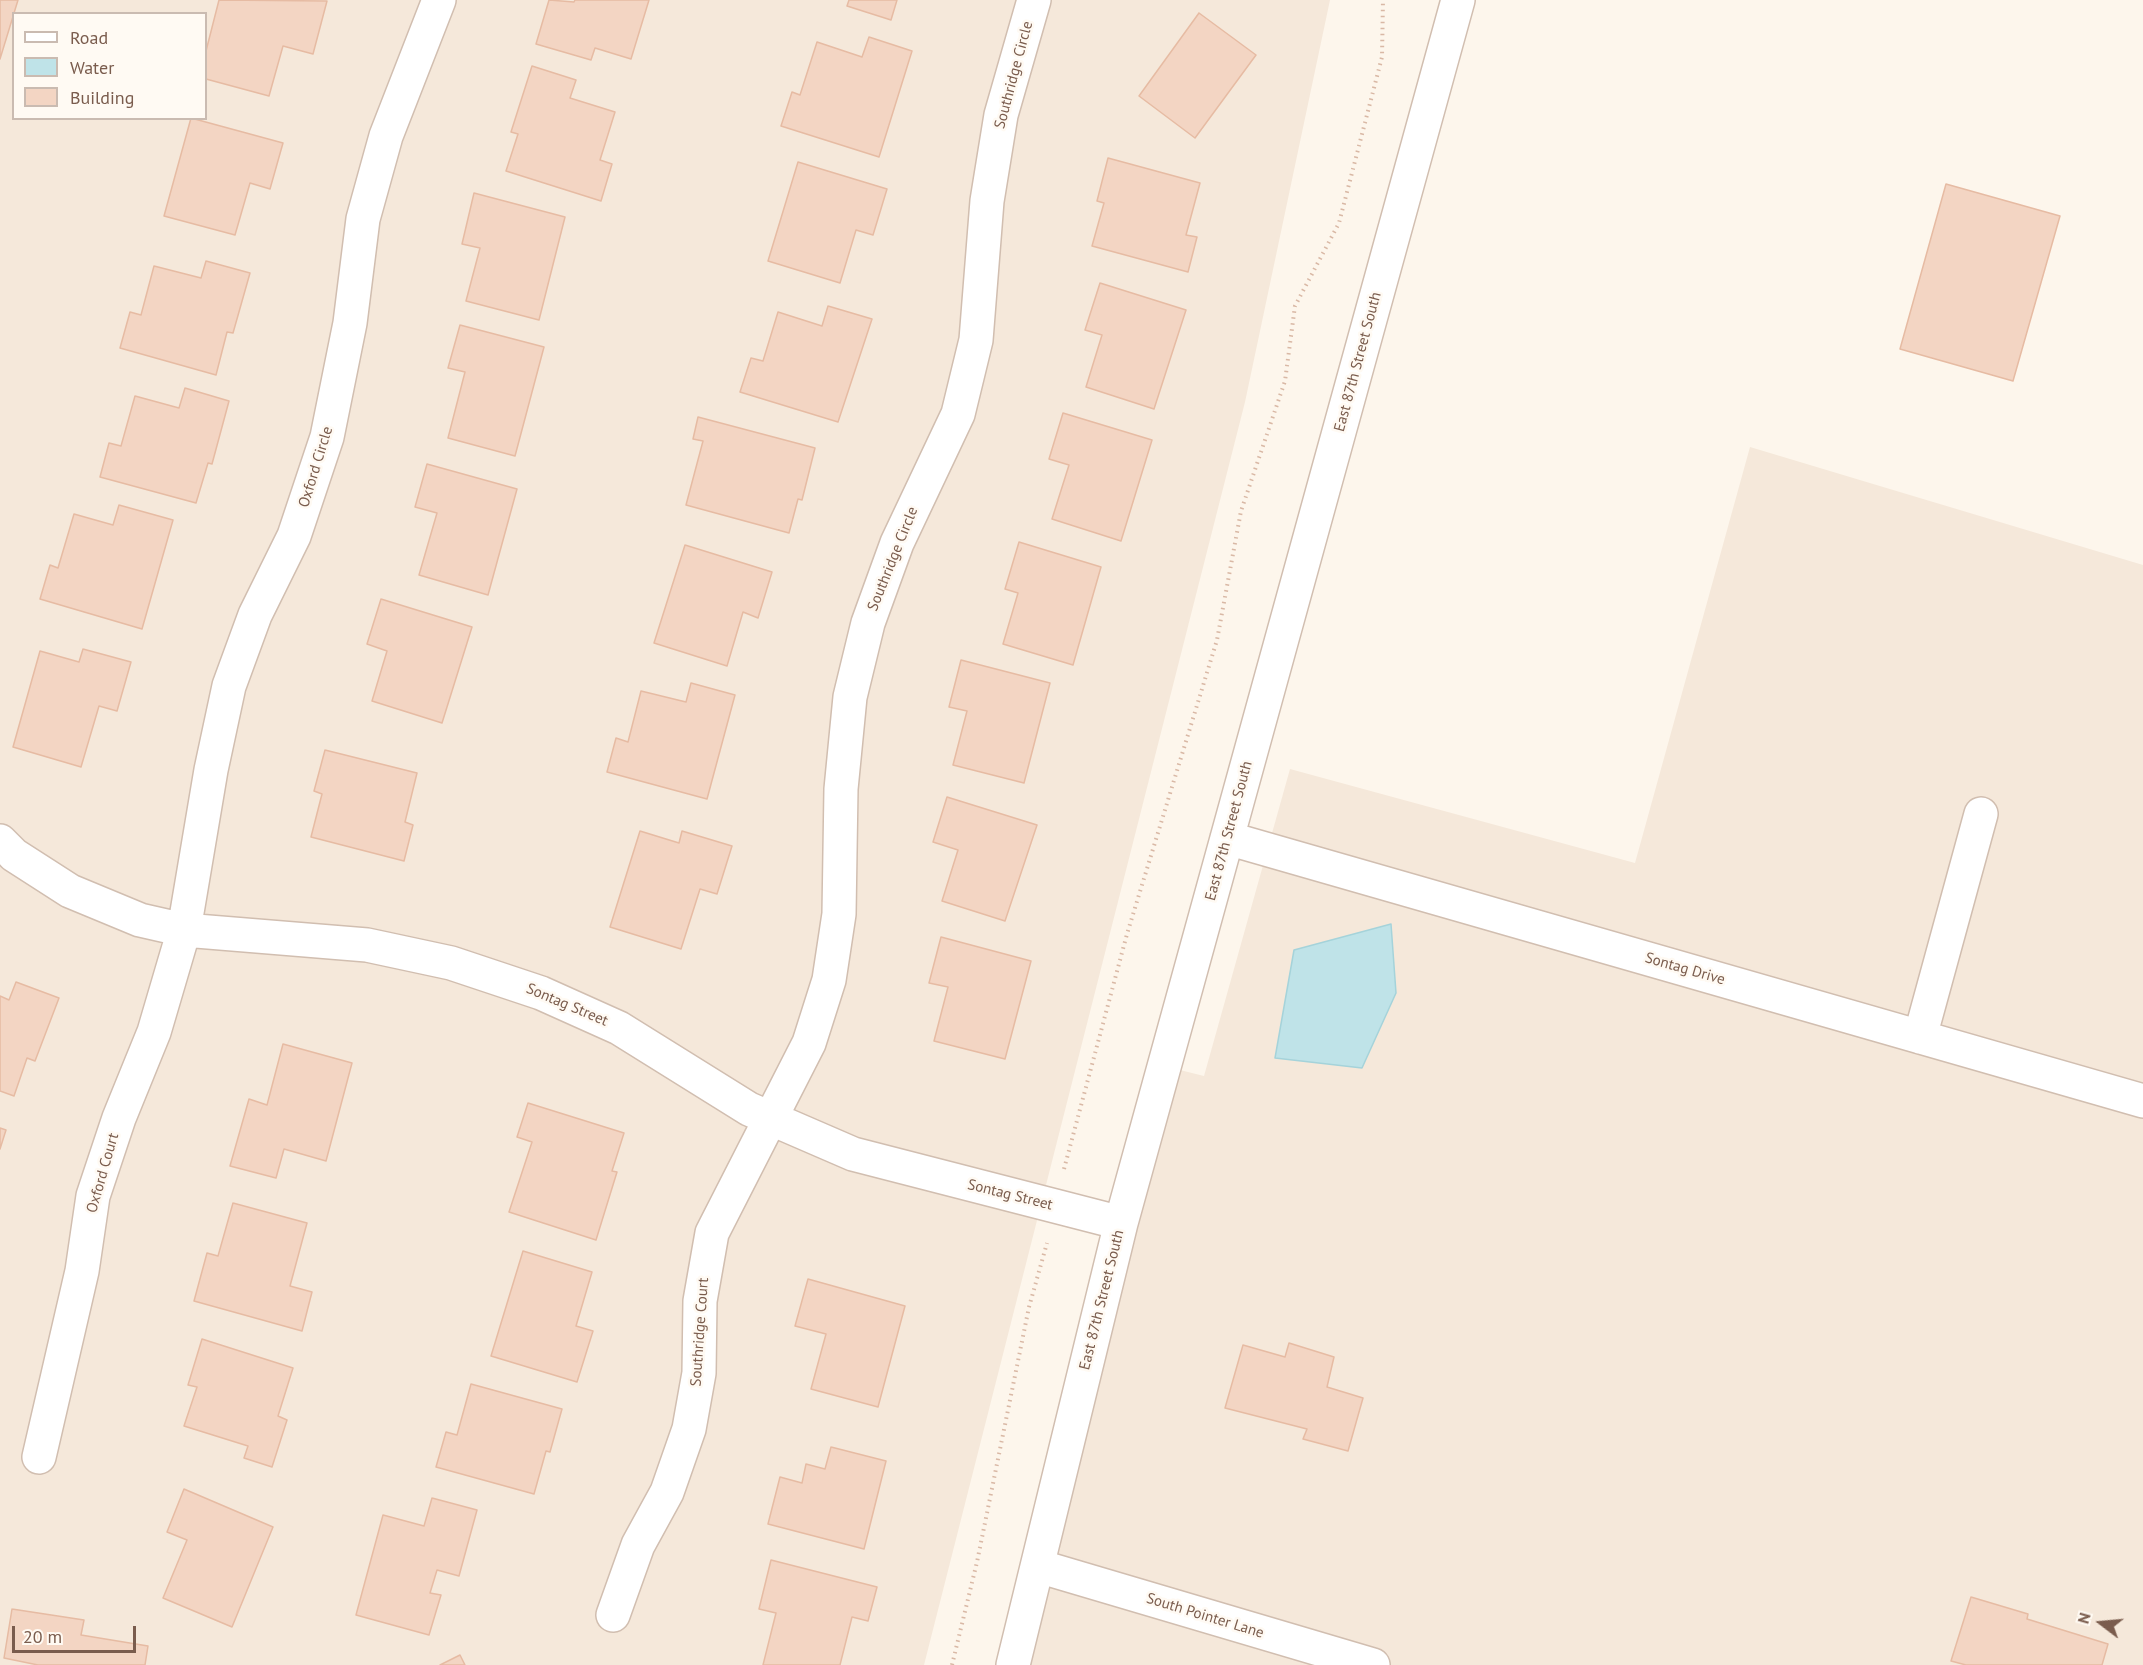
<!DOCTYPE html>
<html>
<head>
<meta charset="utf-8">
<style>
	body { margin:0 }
	#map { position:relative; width:2143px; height:1665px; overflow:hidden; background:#fdf6ec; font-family:"PT Sans",sans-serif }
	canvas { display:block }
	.legend { position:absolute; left:12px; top:12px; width:195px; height:108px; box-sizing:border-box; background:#fffaf3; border:2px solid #cabbb1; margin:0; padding:8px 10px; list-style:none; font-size:18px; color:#7a5c4d }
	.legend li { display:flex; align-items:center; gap:12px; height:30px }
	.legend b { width:30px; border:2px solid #cabbb1 }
	.north { position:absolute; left:2071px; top:1593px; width:60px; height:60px; -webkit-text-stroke:4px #fffaf3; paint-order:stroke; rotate:286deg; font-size:16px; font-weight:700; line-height:24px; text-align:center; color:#7a5c4d }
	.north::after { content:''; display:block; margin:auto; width:21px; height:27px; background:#7a5c4d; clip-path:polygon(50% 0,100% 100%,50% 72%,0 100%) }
	.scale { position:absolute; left:12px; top:1626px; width:124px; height:27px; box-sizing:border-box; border:3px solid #7a5c4d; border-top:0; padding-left:8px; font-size:18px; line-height:21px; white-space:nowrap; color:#7a5c4d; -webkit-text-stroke:4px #fffaf3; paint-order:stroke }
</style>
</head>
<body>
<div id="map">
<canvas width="2143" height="1665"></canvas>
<ul class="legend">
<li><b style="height:8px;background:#fff"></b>Road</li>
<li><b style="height:16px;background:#bfe3e8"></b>Water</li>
<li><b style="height:16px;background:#f3d5c3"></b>Building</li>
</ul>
<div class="north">N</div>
<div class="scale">20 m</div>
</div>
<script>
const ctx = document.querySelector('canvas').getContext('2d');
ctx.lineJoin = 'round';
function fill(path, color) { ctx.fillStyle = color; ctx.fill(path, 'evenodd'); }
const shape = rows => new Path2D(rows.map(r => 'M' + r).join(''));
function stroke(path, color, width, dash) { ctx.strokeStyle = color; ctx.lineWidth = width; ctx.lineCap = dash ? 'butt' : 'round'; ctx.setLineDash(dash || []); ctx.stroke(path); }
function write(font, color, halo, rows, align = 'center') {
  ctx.font = font + ' "PT Sans",sans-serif'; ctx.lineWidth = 5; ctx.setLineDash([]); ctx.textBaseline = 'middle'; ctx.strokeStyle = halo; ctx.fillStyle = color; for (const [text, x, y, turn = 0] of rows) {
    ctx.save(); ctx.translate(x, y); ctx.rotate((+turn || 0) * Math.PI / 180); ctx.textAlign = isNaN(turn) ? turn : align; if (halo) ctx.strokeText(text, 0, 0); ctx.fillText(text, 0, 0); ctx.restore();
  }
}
const residential = shape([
	[0,0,1330,0,1245,402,924,1665,0,1665],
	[14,14,206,14,206,118,14,118],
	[1750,447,2143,565,2143,1665,1013,1665,1164,1066,1204,1076,1290,769,1635,863]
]);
const water = shape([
	[1391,924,1396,993,1362,1068,1275,1058,1294,950,1391,924]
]);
const building = shape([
	[0,0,18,0,0,59,0,0],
	[219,0,327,1,313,54,283,46,269,96,206,79,206,51,219,0],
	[549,0,574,2,575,0,649,0,631,59,595,48,591,60,536,44,549,0],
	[849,0,897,0,891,20,847,6,849,0],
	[1199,13,1256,55,1195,138,1139,96,1199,13],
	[869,37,912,51,879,157,781,126,792,92,800,95,817,42,862,57,869,37],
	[532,66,576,80,570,98,615,112,600,160,612,164,601,201,506,171,518,134,511,132,532,66],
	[191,118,283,143,270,189,250,183,235,235,164,216,191,118],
	[1108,158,1200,183,1186,235,1197,237,1188,272,1092,246,1104,203,1097,201,1108,158],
	[798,162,887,189,873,235,856,230,840,283,768,261,798,162],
	[1946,184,2060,216,2013,381,1900,349,1946,184],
	[474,193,565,217,539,320,466,301,480,248,462,244,474,193],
	[206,261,250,273,233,333,227,332,216,375,120,348,130,312,141,315,154,266,201,278,206,261],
	[1100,283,1186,310,1154,409,1086,387,1102,335,1085,330,1100,283],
	[828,306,872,319,838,422,740,392,751,358,763,361,778,312,822,326,828,306],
	[460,325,544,347,515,456,448,438,465,372,448,368,460,325],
	[185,388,229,401,212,464,208,463,196,503,100,477,109,443,121,446,135,396,179,408,185,388],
	[1063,413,1152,440,1121,541,1052,519,1069,465,1049,459,1063,413],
	[698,417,815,448,802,500,798,499,789,533,686,505,703,441,693,439,698,417],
	[427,464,517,489,488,595,419,575,437,513,415,507,427,464],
	[119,505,173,520,142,629,40,599,50,565,58,568,74,514,113,525,119,505],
	[1019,542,1101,567,1073,665,1003,644,1018,593,1005,589,1019,542],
	[685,545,772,572,758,618,743,612,727,666,654,643,685,545],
	[381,599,472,627,442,723,372,701,387,651,367,644,381,599],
	[83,649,131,662,117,711,99,706,81,767,13,747,40,651,79,662,83,649],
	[961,660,1050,683,1024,783,953,765,967,711,949,707,961,660],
	[691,683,735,695,707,799,607,772,616,738,628,742,641,691,686,702,691,683],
	[325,750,417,773,405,822,413,825,404,861,311,837,322,794,314,791,325,750],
	[947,797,1037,825,1005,921,942,901,958,850,933,842,947,797],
	[640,831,679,843,682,831,732,846,717,894,700,889,681,949,610,927,640,831],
	[941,937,1031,961,1005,1059,934,1041,948,987,929,983,941,937],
	[16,982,59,998,35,1061,27,1058,14,1096,0,1091,0,996,9,1000,16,982],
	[283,1044,352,1063,326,1161,284,1149,276,1178,230,1166,249,1099,267,1105,283,1044],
	[528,1103,624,1133,612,1171,617,1172,596,1240,509,1212,532,1142,517,1137,528,1103],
	[0,1128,6,1130,0,1149,0,1128],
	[233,1203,307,1223,290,1286,312,1292,302,1331,194,1301,207,1253,218,1256,233,1203],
	[523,1251,592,1272,576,1326,593,1331,577,1382,491,1356,523,1251],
	[808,1279,905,1306,878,1407,811,1389,826,1334,795,1326,808,1279],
	[202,1339,293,1368,278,1416,287,1420,272,1467,244,1458,248,1446,184,1426,197,1387,188,1385,202,1339],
	[1289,1343,1334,1357,1327,1387,1363,1398,1348,1451,1303,1439,1307,1429,1225,1408,1243,1345,1285,1357,1289,1343],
	[471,1384,562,1409,550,1452,546,1451,534,1494,436,1467,446,1432,457,1435,471,1384],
	[831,1447,886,1461,864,1549,768,1524,780,1477,802,1483,806,1464,825,1469,831,1447],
	[184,1489,273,1527,232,1627,163,1598,187,1540,167,1532,184,1489],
	[432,1498,477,1510,459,1576,437,1570,430,1593,441,1595,429,1635,356,1615,383,1515,424,1526,432,1498],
	[771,1560,877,1587,868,1621,852,1617,840,1665,763,1665,776,1613,759,1609,771,1560],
	[1971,1597,2028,1614,2027,1619,2108,1644,2102,1665,1966,1665,1951,1661,1971,1597],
	[12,1609,84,1620,81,1635,148,1646,145,1665,38,1665,4,1658,12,1609],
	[460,1655,465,1665,440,1665,460,1655]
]);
const path = shape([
	[1064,1169,1127,934,1217,640,1241,511,1285,381,1295,306,1339,223,1382,57,1383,0],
	[952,1665,977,1562,1029,1307,1047,1243]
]);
const minor = shape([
	[1227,838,2143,1101],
	[0,841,14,855,70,891,140,920,184,930,367,945,451,963,541,993,619,1028,749,1109,853,1154,1121,1223],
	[1920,1037,1981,814],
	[39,1457,82,1271,93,1196,119,1118,154,1032,184,930,211,770,229,686,255,615,294,536,327,437,350,323,363,219,386,136,439,0],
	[1038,1566,1373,1665],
	[613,1615,638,1545,667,1492,689,1429,699,1373,700,1301,712,1233,809,1043,829,980,839,914,841,789,850,697,868,623,897,543,958,414,976,340,987,201,1001,115,1034,0],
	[1013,1665,1121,1223,1458,0]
]);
const streetNames = [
	["Southridge Circle",1014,75,-75],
	["East 87th Street South",1358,362,-75],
	["Oxford Circle",316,467,-73],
	["Southridge Circle",893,559,-68],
	["East 87th Street South",1229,831,-75],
	["Sontag Drive",1685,969,16],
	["Sontag Street",567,1005,23],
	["Oxford Court",103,1173,-74],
	["Sontag Street",1010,1195,14],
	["East 87th Street South",1102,1300,-76],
	["Southridge Court",700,1332,-86],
	["South Pointer Lane",1205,1616,17]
];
fill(residential, '#f5e8da');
fill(water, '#bfe3e8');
stroke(water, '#a5d3da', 1.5);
fill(building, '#f3d5c3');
stroke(building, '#e6bba3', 1.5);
stroke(minor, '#d1beb0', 36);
stroke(path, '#d9b8a5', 4, [1.5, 4.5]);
stroke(minor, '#fff', 33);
write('15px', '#7a5c4d', '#fffaf3', streetNames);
</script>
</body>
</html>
